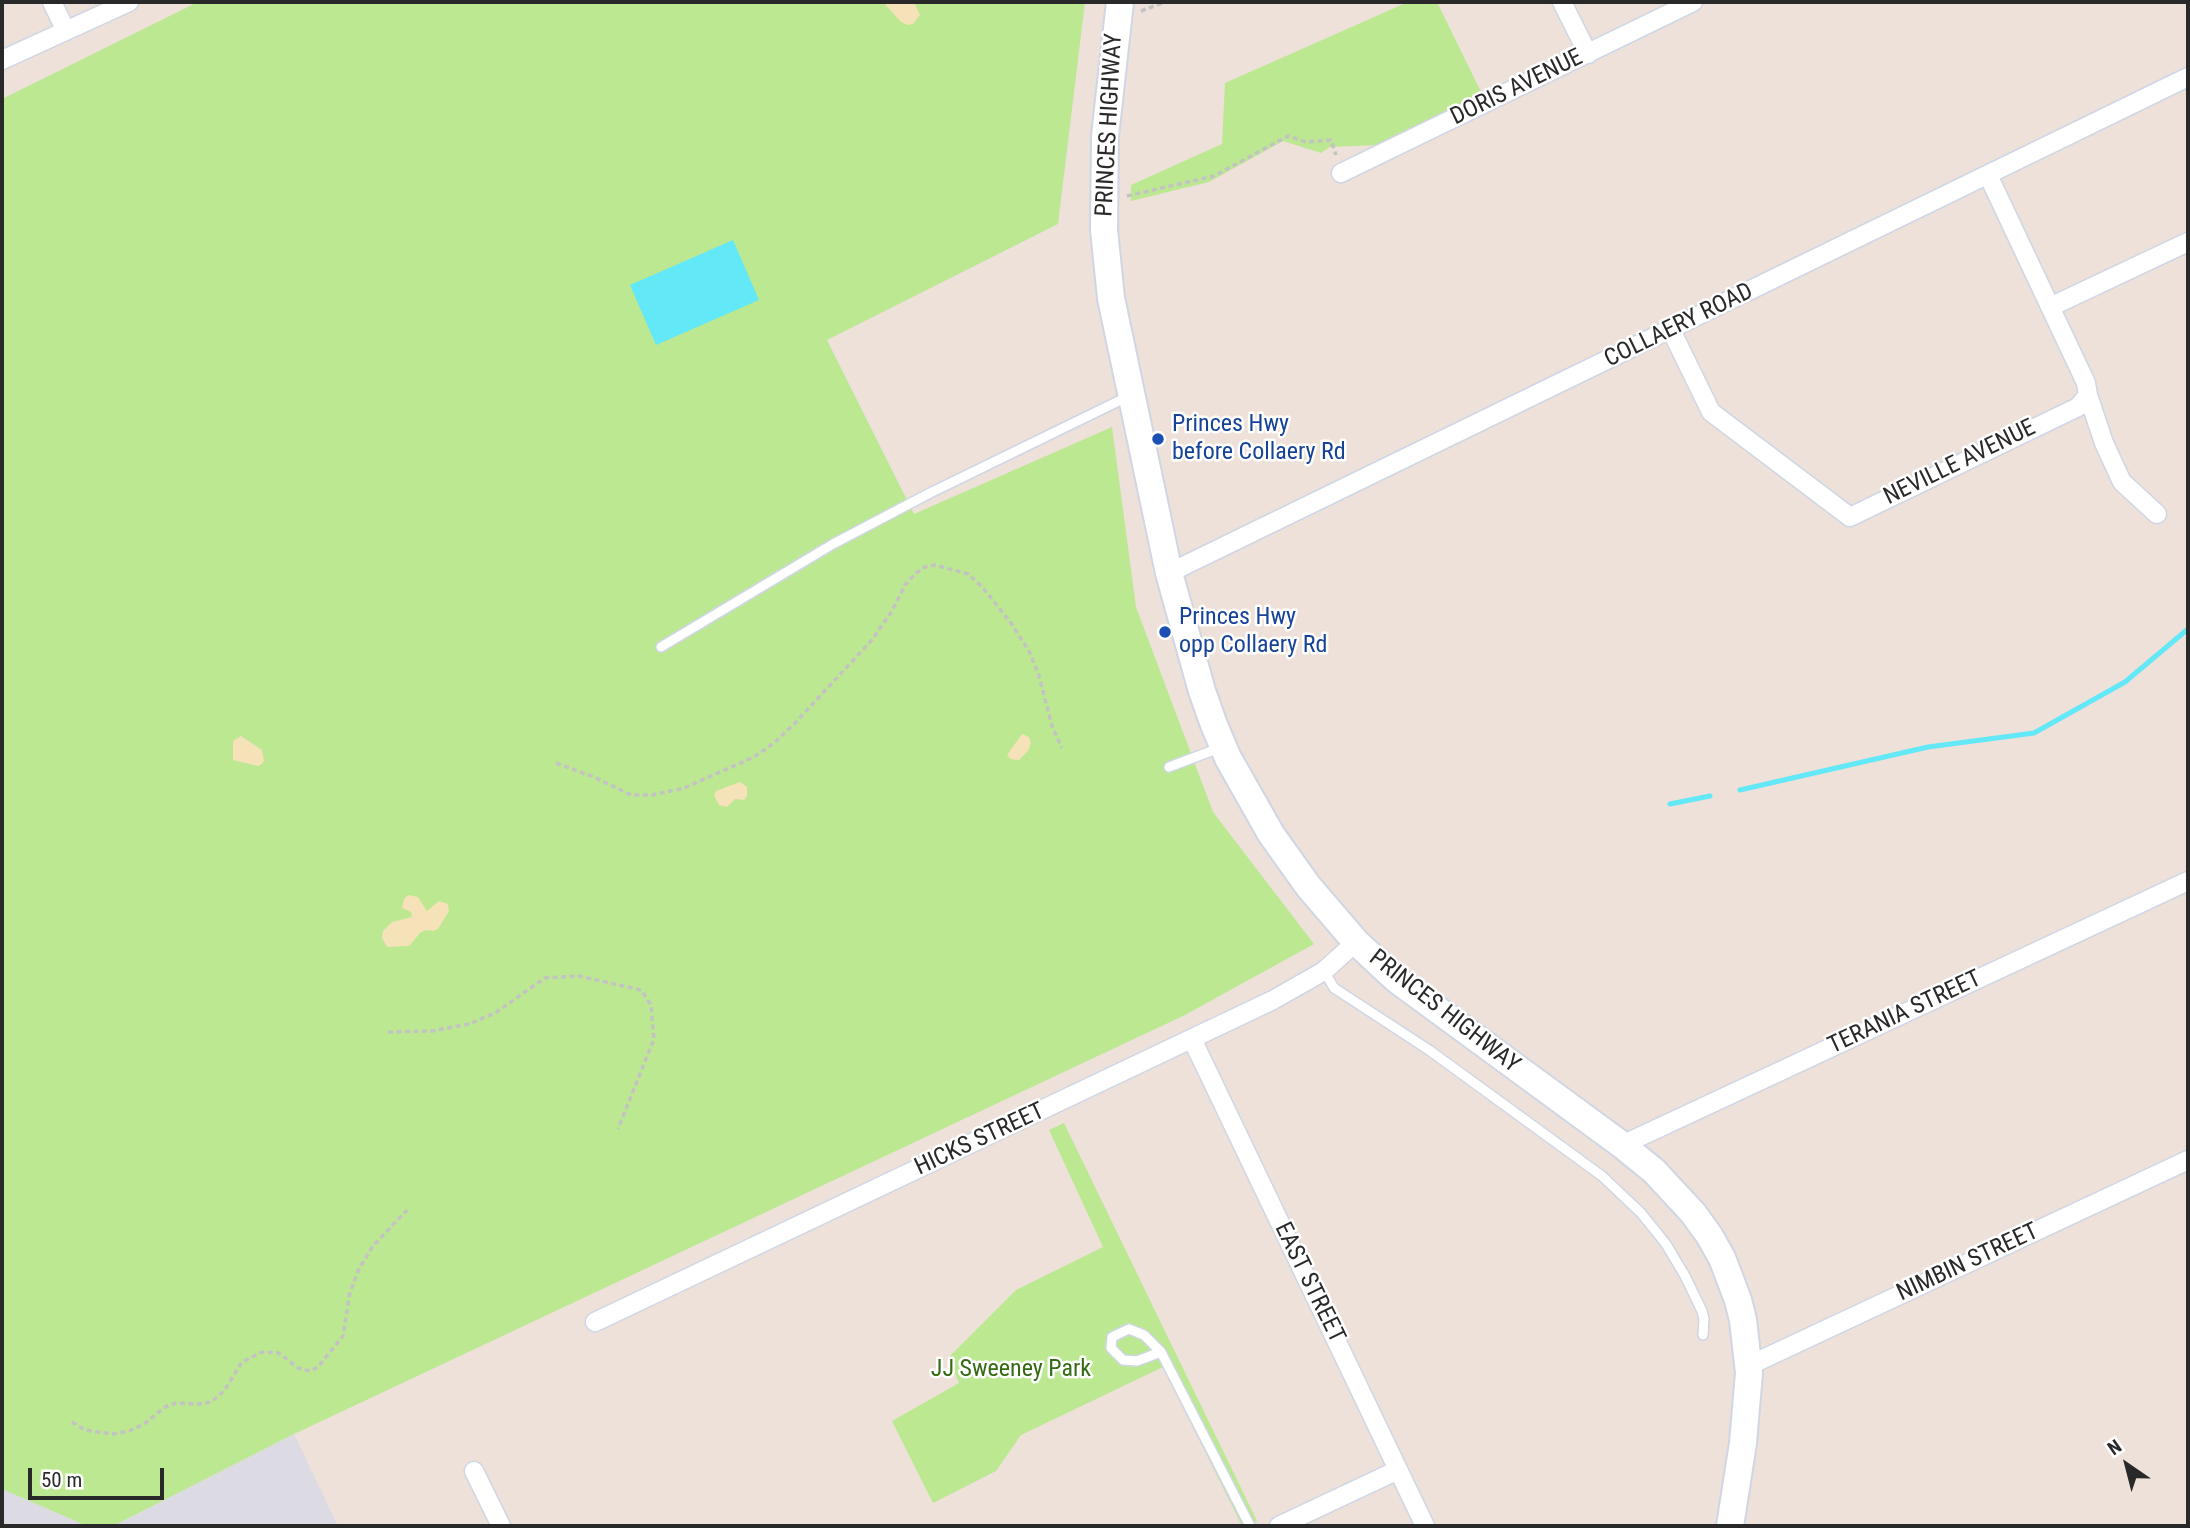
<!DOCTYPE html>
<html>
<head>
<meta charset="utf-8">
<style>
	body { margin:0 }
	#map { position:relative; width:2190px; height:1528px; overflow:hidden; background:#ede1d9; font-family:"Roboto Condensed",sans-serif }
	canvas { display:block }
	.frame { position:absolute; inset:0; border:4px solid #292929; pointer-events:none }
	.north { position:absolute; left:2092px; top:1430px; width:70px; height:70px; -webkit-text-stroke:5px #fff; paint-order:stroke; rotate:325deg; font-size:19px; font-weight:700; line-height:28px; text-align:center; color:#292929 }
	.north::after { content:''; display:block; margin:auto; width:24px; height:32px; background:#292929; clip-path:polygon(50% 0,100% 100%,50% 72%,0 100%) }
	.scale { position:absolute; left:28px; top:1468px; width:136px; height:32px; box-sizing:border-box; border:4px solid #292929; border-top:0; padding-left:9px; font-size:21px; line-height:24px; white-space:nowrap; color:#292929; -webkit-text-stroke:5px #fff; paint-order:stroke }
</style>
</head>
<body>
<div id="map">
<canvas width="2190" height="1528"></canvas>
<div class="frame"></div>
<div class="north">N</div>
<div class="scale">50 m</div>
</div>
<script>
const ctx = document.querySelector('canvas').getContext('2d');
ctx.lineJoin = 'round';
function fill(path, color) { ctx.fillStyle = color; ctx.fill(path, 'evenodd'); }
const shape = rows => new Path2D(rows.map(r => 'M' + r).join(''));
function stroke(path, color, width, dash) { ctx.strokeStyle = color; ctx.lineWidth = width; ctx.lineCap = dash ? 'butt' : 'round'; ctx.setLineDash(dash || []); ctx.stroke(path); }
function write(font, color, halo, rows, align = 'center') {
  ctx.font = font + ' "Roboto Condensed",sans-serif'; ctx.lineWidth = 5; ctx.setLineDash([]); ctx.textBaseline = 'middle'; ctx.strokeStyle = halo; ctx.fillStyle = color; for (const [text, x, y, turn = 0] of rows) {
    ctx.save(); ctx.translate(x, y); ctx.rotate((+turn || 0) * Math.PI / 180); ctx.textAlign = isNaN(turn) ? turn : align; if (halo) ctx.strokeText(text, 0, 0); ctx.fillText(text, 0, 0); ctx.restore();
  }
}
const industrial = shape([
	[294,1434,338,1526,113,1526],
	[2,1489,87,1526,2,1526]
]);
const green = shape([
	[198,2,1085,2,1058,224,827,340,914,514,1112,427,1136,607,1213,812,1314,944,1185,1015,294,1434,113,1526,87,1526,2,1489,2,99],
	[1408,2,1437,2,1482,94,1378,145,1330,147,1321,153,1283,141,1209,182,1131,201,1131,185,1222,144,1225,83],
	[1064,1123,1257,1521,1247,1526,1242,1526,1163,1367,1021,1435,996,1471,933,1503,892,1421,959,1383,948,1358,1016,1290,1103,1247,1049,1130]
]);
const sand = shape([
	[883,2,914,2,920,15,913,24,908,25,901,22],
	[1022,734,1029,737,1031,743,1028,751,1019,760,1010,759,1007,755],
	[241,736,262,750,264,761,262,764,258,766,233,760,233,741],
	[740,782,747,787,747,796,744,800,735,799,727,807,719,805,714,795,716,791],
	[408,895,418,897,427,911,439,901,448,904,449,911,438,929,433,931,426,930,421,932,409,946,387,947,382,938,383,931,392,922,412,917,411,912,402,908,404,899]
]);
const water = shape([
	[733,240,759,300,656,345,630,285]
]);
const stream = shape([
	[1740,790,1928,747,2034,733,2125,682,2188,629],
	[1670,804,1710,796]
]);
const path = shape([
	[1141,11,1165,2],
	[1127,196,1214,176,1288,136,1306,142,1331,140,1336,155],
	[556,763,594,777,631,795,652,795,684,788,754,757,774,743,796,722,871,641,892,611,905,585,916,573,925,567,935,565,968,574,983,588,1011,623,1029,651,1039,676,1052,726,1062,748],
	[388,1032,432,1031,469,1024,495,1013,545,978,579,976,641,990,651,1005,654,1039,618,1129],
	[72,1422,85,1430,113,1434,129,1431,144,1424,165,1407,176,1403,199,1404,211,1402,224,1391,242,1362,262,1352,279,1353,298,1368,310,1371,318,1367,343,1336,350,1292,359,1269,373,1246,407,1210]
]);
const lane = shape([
	[661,647,833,544,930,493,1129,396],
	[1169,767,1222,747],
	[1324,971,1334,988,1429,1050,1602,1176,1641,1213,1666,1244,1685,1276,1702,1311,1704,1319,1703,1335],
	[1161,1352,1137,1361,1123,1360,1111,1348,1112,1337,1129,1329,1144,1335,1161,1352,1250,1526]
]);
const street = shape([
	[52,2,66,31],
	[1562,2,1588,54],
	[2,60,129,2],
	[1341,173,1693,2],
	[2050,307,2188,242],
	[1671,330,1711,412,1850,517,2078,407,2088,395,2086,383,1988,175],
	[2088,395,2104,443,2122,482,2157,514],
	[1169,573,2188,77],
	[1192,1039,1425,1526],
	[1622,1145,2188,881],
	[595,1322,1273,1000,1324,971,1356,942],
	[1748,1366,2188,1160],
	[474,1471,501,1526],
	[1279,1526,1398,1470]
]);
const secondary = shape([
	[1120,2,1105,136,1104,230,1111,298,1169,573,1202,691,1214,725,1228,758,1271,834,1308,886,1356,942,1397,980,1622,1145,1654,1171,1693,1213,1709,1235,1722,1258,1738,1300,1743,1320,1749,1373,1743,1443,1730,1526]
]);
const markers = [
	[1158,439,7,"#1a4fb4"],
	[1165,632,7,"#1a4fb4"]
];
const streetNames = [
	["DORIS AVENUE",1517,88,-26],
	["PRINCES HIGHWAY",1110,125,-87],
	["COLLAERY ROAD",1679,326,-26],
	["NEVILLE AVENUE",1960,463,-26],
	["PRINCES HIGHWAY",1444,1012,38],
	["TERANIA STREET",1905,1013,-25],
	["HICKS STREET",980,1140,-25],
	["NIMBIN STREET",1968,1263,-25],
	["EAST STREET",1309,1283,64]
];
const transitNames = [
	["Princes Hwy",1172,425],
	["before Collaery Rd",1172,453],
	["Princes Hwy",1179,618],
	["opp Collaery Rd",1179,646]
];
const parkNames = [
	["JJ Sweeney Park",1011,1370]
];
fill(industrial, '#dcdbe4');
fill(green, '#bce891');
fill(sand, '#f5e2b9');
fill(water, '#63e8f8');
stroke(stream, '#63e8f8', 5);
stroke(lane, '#cfd6e4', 12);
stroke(street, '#cfd6e4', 21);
stroke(secondary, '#cfd6e4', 30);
stroke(path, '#c3c3c3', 3.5, [5, 3.5]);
stroke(lane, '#fff', 9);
stroke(street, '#fff', 18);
stroke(secondary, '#fff', 26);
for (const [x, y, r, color] of markers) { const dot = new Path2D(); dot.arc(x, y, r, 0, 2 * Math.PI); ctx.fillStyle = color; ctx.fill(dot); stroke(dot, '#fff', 2.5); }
write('24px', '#292929', '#fff', streetNames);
write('24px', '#164399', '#fff', transitNames, 'left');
write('24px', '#346b14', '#fff', parkNames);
</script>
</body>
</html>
